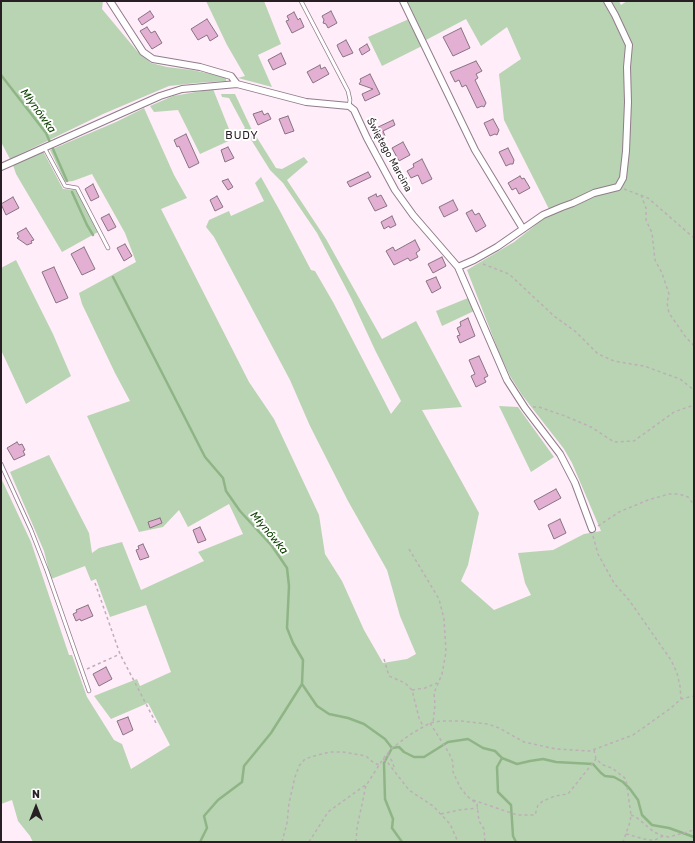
<!DOCTYPE html>
<html>
<head>
<meta charset="utf-8">
<style>
	body { margin:0 }
	#map { position:relative; width:695px; height:843px; overflow:hidden; background:#ffedf9; font-family:Rubik,sans-serif }
	canvas { display:block }
	.frame { position:absolute; inset:0; border:2px solid #271f24; pointer-events:none }
	.north { position:absolute; left:16px; top:787px; width:40px; height:40px; -webkit-text-stroke:3px #fff; paint-order:stroke; rotate:0deg; font-size:11px; font-weight:700; line-height:16px; text-align:center; color:#271f24 }
	.north::after { content:''; display:block; margin:auto; width:14px; height:18px; background:#271f24; clip-path:polygon(50% 0,100% 100%,50% 72%,0 100%) }
</style>
</head>
<body>
<div id="map">
<canvas width="695" height="843"></canvas>
<div class="frame"></div>
<div class="north">N</div>
</div>
<script>
const ctx = document.querySelector('canvas').getContext('2d');
ctx.lineJoin = 'round';
function fill(path, color) { ctx.fillStyle = color; ctx.fill(path, 'evenodd'); }
const shape = rows => new Path2D(rows.map(r => 'M' + r).join(''));
function stroke(path, color, width, dash) { ctx.strokeStyle = color; ctx.lineWidth = width; ctx.lineCap = dash ? 'butt' : 'round'; ctx.setLineDash(dash || []); ctx.stroke(path); }
function write(font, color, halo, rows, align = 'center') {
  ctx.font = font + ' Rubik,sans-serif'; ctx.lineWidth = 4; ctx.setLineDash([]); ctx.textBaseline = 'middle'; ctx.strokeStyle = halo; ctx.fillStyle = color; for (const [text, x, y, turn = 0] of rows) {
    ctx.save(); ctx.translate(x, y); ctx.rotate((+turn || 0) * Math.PI / 180); ctx.textAlign = isNaN(turn) ? turn : align; if (halo) ctx.strokeText(text, 0, 0); ctx.fillText(text, 0, 0); ctx.restore();
  }
}
const green = shape([
	[1,1,103,1,102,9,137,51,151,63,167,67,192,70,226,77,226,81,196,83,169,86,103,114,10,159,1,142],
	[206,1,264,1,281,44,258,55,272,87,238,78,245,76,227,45],
	[407,1,619,1,621,5,627,1,694,1,694,842,33,842,30,836,18,821,12,800,1,804,1,478,31,542,69,655,72,655,87,697,114,740,122,744,131,769,170,745,148,703,111,719,94,696,137,679,140,686,171,672,146,605,110,617,96,579,91,581,85,566,51,579,44,551,10,472,49,455,89,533,92,553,99,548,122,542,141,590,204,561,198,552,243,534,229,504,188,527,179,510,163,527,139,532,87,416,130,401,115,373,82,304,79,293,136,262,125,233,92,174,73,181,65,182,50,150,116,122,144,108,174,175,187,198,161,209,249,382,274,419,319,515,325,554,342,581,364,630,383,663,407,659,416,654,400,616,387,570,348,501,310,426,290,380,214,237,206,227,209,220,229,211,231,216,264,201,255,183,261,177,280,211,311,270,315,271,333,302,391,414,401,401,375,350,351,298,317,233,283,183,270,170,250,138,242,141,238,133,245,128,229,98,222,97,221,94,235,94,251,128,276,168,282,169,304,157,308,162,287,180,326,239,382,339,416,321,462,407,422,410,479,513,468,565,461,581,494,610,531,595,525,583,518,553,553,550,584,534,601,531,572,463,564,449,522,395,510,376,500,355,467,270,514,242,551,213,504,120,499,74,521,59,507,27,481,46,466,19,426,40],
	[409,19,422,46,382,66,368,37],
	[213,89,233,139,200,154,178,110,154,112,150,106,173,96],
	[43,151,63,189,77,190,98,232,62,252,16,174,13,165],
	[16,260,53,334,71,376,26,404,1,350,1,268],
	[468,298,474,311,442,326,436,311],
	[499,406,518,407,554,457,531,472]
]);
const stream = shape([
	[1,75,46,133,67,181],
	[72,192,87,225,93,235],
	[113,277,205,457,223,478,226,491,240,511,272,546,287,568,289,586,287,628,293,643,303,660,302,684,317,706,329,714,348,718,364,724,385,739,392,748,384,763,385,799,393,819,392,828,402,842],
	[392,748,399,747,404,752,414,757,424,757,448,742,468,739,483,748,495,751,502,758,497,767,498,792,511,805,513,836,516,842],
	[502,758,517,764,530,761,543,759,556,762,593,764,601,773,605,776,614,777,623,782,630,789,638,800,642,815,652,825,669,828,694,837],
	[200,842,207,828,204,816,218,800,242,782,244,766,271,733,302,684]
]);
const building = shape([
	[150,11,154,17,142,25,138,19,150,11],
	[331,11,337,23,328,28,326,24,323,23,324,20,322,16,331,11],
	[294,12,298,20,300,18,304,27,292,33,286,21,289,20,287,16,294,12],
	[207,19,218,36,210,41,207,35,198,40,191,29,207,19],
	[147,27,151,33,155,31,162,43,152,49,140,31,147,27],
	[461,28,470,48,453,56,443,37,461,28],
	[346,40,353,53,343,57,339,50,337,45,346,40],
	[367,44,370,50,362,55,359,49,367,44],
	[281,53,286,64,273,70,268,60,281,53],
	[476,61,482,71,476,74,478,78,475,80,486,103,484,107,482,106,477,108,466,85,462,87,459,80,455,82,450,72,476,61],
	[320,65,321,69,325,67,329,74,313,83,307,72,320,65],
	[370,74,380,94,365,101,362,94,373,89,359,84,361,81,360,79,370,74],
	[262,111,264,115,268,113,271,119,258,125,253,114,262,111],
	[288,116,294,131,285,134,279,119,288,116],
	[493,119,499,130,497,135,495,134,490,136,484,123,493,119],
	[393,120,395,125,383,131,385,136,378,139,374,129,393,120],
	[186,134,199,163,189,168,179,146,177,147,174,140,186,134],
	[403,142,410,155,399,161,392,148,403,142],
	[228,147,234,158,225,162,221,150,228,147],
	[508,148,514,160,513,164,510,164,506,166,499,152,508,148],
	[422,159,432,179,422,184,418,175,411,178,407,171,414,167,413,164,422,159],
	[368,172,371,177,350,187,347,182,368,172],
	[520,176,522,179,524,178,530,188,519,194,516,188,512,190,508,183,520,176],
	[228,179,233,187,228,190,222,181,228,179],
	[93,184,99,197,91,201,85,189,93,184],
	[376,194,377,197,381,195,387,206,375,211,368,198,376,194],
	[217,196,223,207,215,211,210,200,217,196],
	[13,197,19,208,6,215,1,204,13,197],
	[453,200,458,210,444,217,439,207,453,200],
	[472,210,475,215,479,213,486,226,476,232,466,213,472,210],
	[109,214,116,227,108,231,101,218,109,214],
	[392,216,396,225,390,228,389,226,384,229,381,222,392,216],
	[26,228,34,240,31,241,32,243,27,245,17,238,19,237,17,233,26,228],
	[415,240,420,250,416,253,418,257,410,261,408,258,394,265,386,251,393,247,395,251,415,240],
	[125,244,132,256,124,261,117,248,125,244],
	[84,247,95,269,82,275,71,254,84,247],
	[442,257,446,266,433,273,428,264,442,257],
	[54,267,68,298,56,303,42,272,54,267],
	[436,277,441,288,432,293,426,281,436,277],
	[468,318,475,336,460,343,457,336,460,335,457,328,461,326,460,322,468,318],
	[479,356,488,376,484,378,486,382,476,387,471,376,475,374,469,360,479,356],
	[17,442,19,445,22,444,25,450,23,451,25,455,14,460,7,448,17,442],
	[556,489,561,498,539,510,534,501,556,489],
	[160,518,162,523,150,528,148,522,160,518],
	[560,519,566,533,554,539,548,525,560,519],
	[200,527,206,540,198,543,193,530,200,527],
	[143,544,149,557,140,560,136,550,139,549,138,546,143,544],
	[88,605,93,616,81,621,80,619,76,621,73,614,77,612,76,610,88,605],
	[106,667,112,679,99,686,93,674,106,667],
	[128,717,133,730,123,735,117,721,128,717]
]);
const path = shape([
	[624,189,648,198,694,238],
	[641,195,646,208,646,220,652,233,655,260,662,273,669,294,667,303,669,313,685,336,694,346],
	[483,264,509,274,554,316,576,332,598,354,614,361,644,366,680,379,694,390],
	[533,407,539,407,565,416,591,427,614,442,634,441,674,412,694,405],
	[598,526,619,512,648,500,669,494,679,494,688,497,694,505],
	[593,536,598,554,614,583,629,600,671,660,677,673,680,686,681,699],
	[409,549,439,599,444,619,446,652,442,674,434,693,435,705,433,723],
	[95,583,120,654,157,725],
	[384,659,389,676,405,683,412,690,419,718,423,726],
	[87,669,120,654],
	[412,690,425,688,437,683],
	[430,723,449,753,453,762,453,772,460,787,467,796,477,804,479,821,484,829,485,842],
	[594,750,596,759,603,765,612,768,626,779,631,815,630,822,623,842],
	[387,754,392,761,395,770],
	[383,759,388,763,409,790,433,806,450,824,458,842],
	[473,800,517,815,535,815,538,805,543,801,555,796,568,794,596,759],
	[441,814,459,810,478,808],
	[631,815,636,817,654,832,663,836],
	[626,834,648,840,655,840,663,836,669,837,694,830],
	[282,842,287,823,289,803,295,777,299,766,305,759,314,756,330,752,343,752,361,755,367,757,374,763,379,765],
	[309,842,328,812,367,784,383,759,392,748,411,734,430,723,441,721,461,721,488,724,499,728,524,742,556,749,590,751,633,735,671,708,681,699,694,696],
	[356,842,357,828,366,785]
]);
const lane = shape([
	[301,1,348,91,350,100,349,106],
	[44,147,65,186,77,188,108,248],
	[1,464,31,530,47,571,89,691]
]);
const street = shape([
	[110,1,143,52,153,59,200,67,231,76,237,84],
	[403,1,475,150,523,229],
	[1,167,160,96,182,89,237,84,306,102,349,106,354,110,367,138,395,190,413,215,458,267,507,380,525,408,560,454,575,483,592,529],
	[458,267,474,260,497,247,543,215,562,207,573,203,594,193,618,187,623,178,626,151,628,102,627,67,629,45,615,15,607,1]
]);
const streetNames = [
	["Świętego Marcina",389,155,61]
];
const waterNames = [
	["Młynówka",38,111,54],
	["Młynówka",269,533,50]
];
const neighbourhoodNames = [
	["BUDY",242,136]
];
fill(green, '#b9d4b3');
stroke(stream, '#8fb587', 2.5);
fill(building, '#e3b0d3');
stroke(building, '#877380', 1);
stroke(lane, '#907c8a', 4.5);
stroke(street, '#907c8a', 8);
stroke(path, '#bdaeb8', 1.5, [3, 3]);
stroke(lane, '#fff', 3);
stroke(street, '#fff', 6);
write('10px', '#271f24', '#fff', streetNames);
write('italic 11px', '#0e4100', '#fff', waterNames);
ctx.letterSpacing = '1px';
write('11px', '#271f24', '#fff', neighbourhoodNames);
ctx.letterSpacing = '0px';
</script>
</body>
</html>
